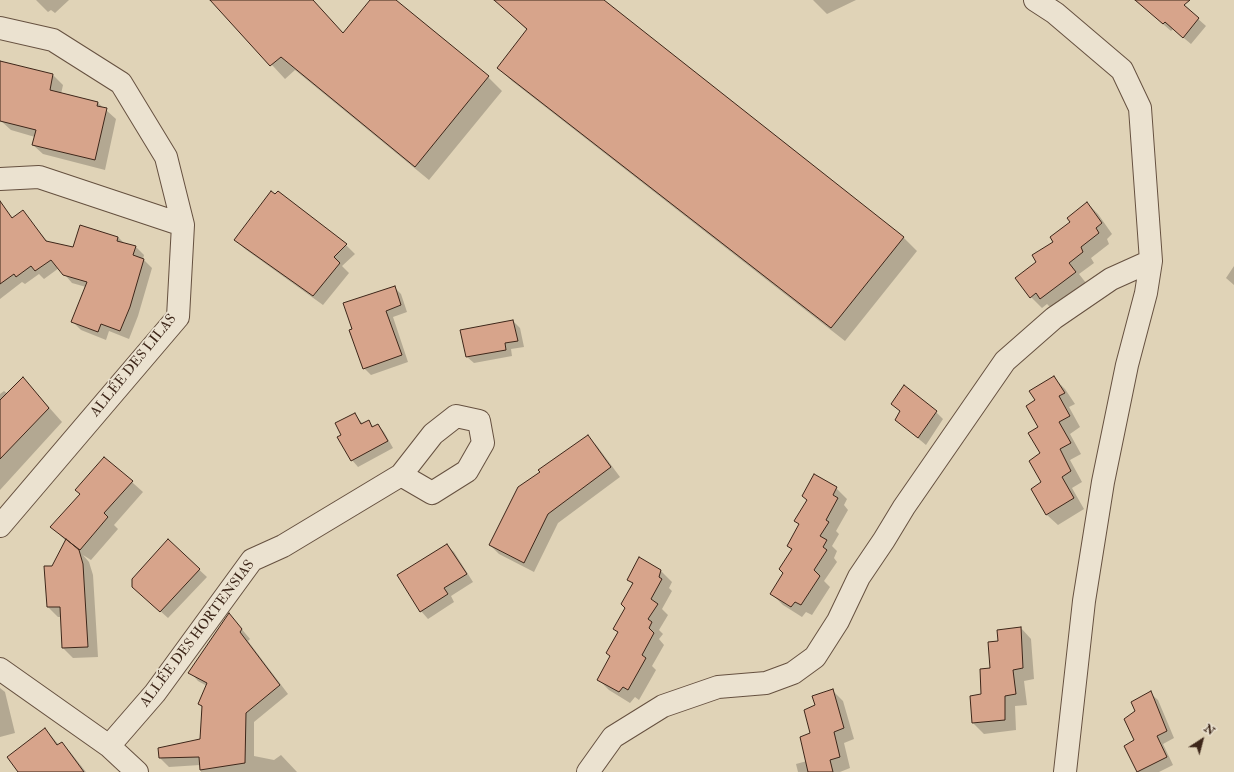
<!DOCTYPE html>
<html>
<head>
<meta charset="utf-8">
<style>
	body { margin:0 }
	#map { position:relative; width:1234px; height:772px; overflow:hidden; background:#e0d3b7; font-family:"IM FELL Double Pica",serif }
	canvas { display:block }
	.north { position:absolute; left:1182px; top:720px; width:40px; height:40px; -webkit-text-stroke:3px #ebe2d0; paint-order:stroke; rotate:36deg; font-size:11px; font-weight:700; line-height:16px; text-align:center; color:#3d2619 }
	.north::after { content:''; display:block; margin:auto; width:14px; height:18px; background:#3d2619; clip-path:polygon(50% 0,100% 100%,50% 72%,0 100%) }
</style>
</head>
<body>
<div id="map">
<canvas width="1234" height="772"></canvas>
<div class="north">N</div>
</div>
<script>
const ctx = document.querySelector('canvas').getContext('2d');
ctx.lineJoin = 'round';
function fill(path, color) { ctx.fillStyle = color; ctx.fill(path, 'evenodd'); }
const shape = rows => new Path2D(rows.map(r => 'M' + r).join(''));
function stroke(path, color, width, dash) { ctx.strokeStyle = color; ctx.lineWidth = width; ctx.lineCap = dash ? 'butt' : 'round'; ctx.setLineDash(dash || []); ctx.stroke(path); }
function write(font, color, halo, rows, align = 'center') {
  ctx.font = font + ' "IM FELL Double Pica",serif'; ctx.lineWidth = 3.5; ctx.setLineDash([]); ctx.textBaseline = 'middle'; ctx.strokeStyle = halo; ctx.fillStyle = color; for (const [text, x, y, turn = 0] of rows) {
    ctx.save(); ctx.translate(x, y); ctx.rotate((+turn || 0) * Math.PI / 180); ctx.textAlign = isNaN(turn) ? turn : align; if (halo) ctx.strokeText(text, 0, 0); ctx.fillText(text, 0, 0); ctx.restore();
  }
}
const shadow = shape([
	[36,0,69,0,55,13,51,10,48,12],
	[212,0,313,0,343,34,371,0,395,0,488,77,502,91,429,180,295,70,285,79],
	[495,0,602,0,903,237,917,251,845,341,512,81,498,68,527,30],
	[813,0,856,0,827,14],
	[1135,0,1177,0,1206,26,1191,44,1173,29,1171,31],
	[0,63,53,75,63,85,61,94,97,102,116,119,105,170,43,154,33,145,35,137,11,130,1,121],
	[278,192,346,245,355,254,342,266,349,273,323,305,245,249,236,240],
	[1087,203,1098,214,1112,234,1107,239,1109,244,1091,258,1094,263,1079,274,1086,283,1052,309,1047,304,1042,308,1031,297,1038,262],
	[23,212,48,242,74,248,118,237,124,243,136,247,144,255,143,259,152,268,138,316,129,339,109,331,106,340,81,330,73,322,86,287,72,283,59,268,44,279,39,274,25,284,22,282,0,299,0,218,8,213,13,219],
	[1234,266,1234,285,1226,278],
	[394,287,401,294,407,312,393,317,408,362,371,375,364,368],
	[513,321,520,328,524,347,511,349,512,356,474,363,467,357],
	[23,378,62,422,0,490,0,394,4,391,8,394],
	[1054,378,1065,389,1075,404,1069,407,1080,427,1070,434,1081,454,1070,460,1082,482,1072,488,1084,509,1058,525,1047,515,1032,489,1042,483,1036,400],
	[892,404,936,412,943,419,926,445,896,420,901,412],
	[354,414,363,424,368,421,374,427,378,425,384,432,393,448,358,467,352,460,342,436],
	[588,437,597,446,620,477,558,523,534,572,499,554,490,545],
	[105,458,143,492,114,525,118,529,91,560,83,555,89,562,93,575,98,657,73,658,63,648,62,617,58,617,48,607,52,567,66,541,52,527,81,495],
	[836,488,847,499,844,505,848,510,836,531,839,534,832,546,837,551,834,558,837,562,824,581,830,587,812,615,806,612,802,617,783,605,772,594,784,573,793,550,788,546,800,525,796,521],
	[168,541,207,577,168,618,141,594],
	[446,545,454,552,473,582,451,596,454,602,428,619,421,611],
	[661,571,672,582,669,588,672,591,662,609,668,615,659,630,663,634,659,639,664,645,652,666,656,670,639,700,635,697,630,703,609,690,598,679,611,657,619,633,614,629,626,608,633,584,628,579],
	[229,614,250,639,248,641,288,694,254,722,254,756,274,760,281,755,297,772,201,772,200,765,169,767,160,758,201,740,203,708,199,704,207,686,198,681,190,672],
	[1021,628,1031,639,1034,679,1024,681,1027,705,1015,706,1016,730,984,734,973,723,999,641],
	[0,688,5,692,15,733,0,737],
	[832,690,843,701,854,739,844,743,850,768,840,772,798,772,796,764,807,761,816,706],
	[1150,693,1158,700,1174,738,1163,744,1173,765,1159,772,1139,772,1135,740,1137,712],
	[45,729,59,745,62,743,71,753,86,772,20,772]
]);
const building = shape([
	[210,0,313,0,343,33,370,0,396,0,489,76,415,167,281,57,270,66,210,0],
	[494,0,604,0,904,237,831,328,497,68,527,29,494,0],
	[1135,0,1190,0,1184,5,1199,18,1183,38,1165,22,1163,24,1135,0],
	[0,61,53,74,50,90,98,102,97,106,107,108,95,160,32,145,36,130,0,121,0,61],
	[271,191,275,194,278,191,347,244,334,257,340,263,313,296,234,240,271,191],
	[0,201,12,218,23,210,46,241,73,247,80,225,118,237,117,241,136,246,133,255,144,259,130,307,120,331,101,324,98,332,71,322,87,282,63,275,51,260,35,271,31,266,16,277,14,274,0,284,0,201],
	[1087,202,1102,223,1096,228,1099,233,1081,247,1083,252,1069,263,1076,272,1040,299,1036,293,1030,298,1015,278,1036,262,1032,255,1053,242,1050,237,1070,222,1067,218,1087,202],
	[395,286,401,305,386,311,402,355,363,369,349,330,352,329,343,303,395,286],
	[513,320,518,341,505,343,506,350,466,357,460,330,513,320],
	[1054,376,1065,393,1059,396,1070,416,1059,422,1071,443,1060,449,1071,471,1062,477,1074,498,1046,515,1031,489,1041,482,1029,461,1040,453,1028,433,1038,427,1026,406,1035,400,1029,391,1054,376],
	[23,377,49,408,0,459,0,400,23,377],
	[904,385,937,411,918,438,895,420,900,411,891,404,904,385],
	[355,413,361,424,369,420,372,427,378,424,388,441,351,461,337,437,341,435,335,423,355,413],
	[588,435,611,467,548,514,524,563,489,545,518,487,540,472,538,470,588,435],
	[104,457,133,481,104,513,108,517,80,550,50,527,80,494,75,490,104,457],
	[814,474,837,487,833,495,838,498,826,520,829,522,820,536,827,540,823,547,827,550,814,570,820,576,801,605,795,602,791,607,770,594,783,573,779,569,792,549,787,546,799,524,794,521,807,500,802,496,814,474],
	[66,539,79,550,83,564,88,647,62,648,60,607,47,607,44,566,52,566,66,539],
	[168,539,200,569,160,612,132,587,132,579,168,539],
	[447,544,467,574,444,588,448,594,420,612,397,575,447,544],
	[639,557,661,570,659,577,662,579,651,599,658,604,648,619,652,622,649,628,654,633,642,655,646,658,628,690,623,687,619,692,597,680,610,656,606,653,618,632,613,629,625,608,621,604,633,583,627,580,639,557],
	[229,613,242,629,240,632,280,685,246,713,245,763,200,770,199,757,159,758,158,748,200,739,202,706,198,704,207,683,188,673,229,613],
	[1021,627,1023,668,1013,670,1016,694,1005,696,1005,720,972,723,970,696,981,694,980,669,990,668,988,642,998,641,997,630,1021,627],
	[833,689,844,728,834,732,840,757,830,760,833,772,808,772,800,737,810,733,804,710,815,705,812,696,833,689],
	[1151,691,1167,731,1157,736,1167,757,1137,772,1124,746,1134,740,1124,719,1135,711,1131,702,1151,691],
	[45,728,57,745,62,742,84,772,18,772,7,757,45,728]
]);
const minor = shape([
	[0,28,53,40,121,83,166,157,183,225,178,317,0,526],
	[0,179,39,177,183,225],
	[0,669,109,746,137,772],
	[109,746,155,693,252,560,283,546,401,475,433,434,456,416,479,421,483,443,467,471,432,493,401,475],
	[588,772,613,737,663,706,718,687,766,683,793,673,815,657,838,621,859,577,884,540,904,507,1005,361,1054,318,1111,279,1151,261,1140,108,1122,70,1055,13,1035,0],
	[1065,772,1084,601,1103,482,1127,365,1146,293,1151,261]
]);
const streetNames = [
	["ALLÉE DES LILAS",134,366,-51],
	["ALLÉE DES HORTENSIAS",198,634,-53]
];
fill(shadow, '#0003');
fill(building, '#d7a48b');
stroke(building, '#3d2619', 1);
stroke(minor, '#665140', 24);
stroke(minor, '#ebe2d0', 22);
write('14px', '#3d2619', '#ebe2d0', streetNames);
</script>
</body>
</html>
